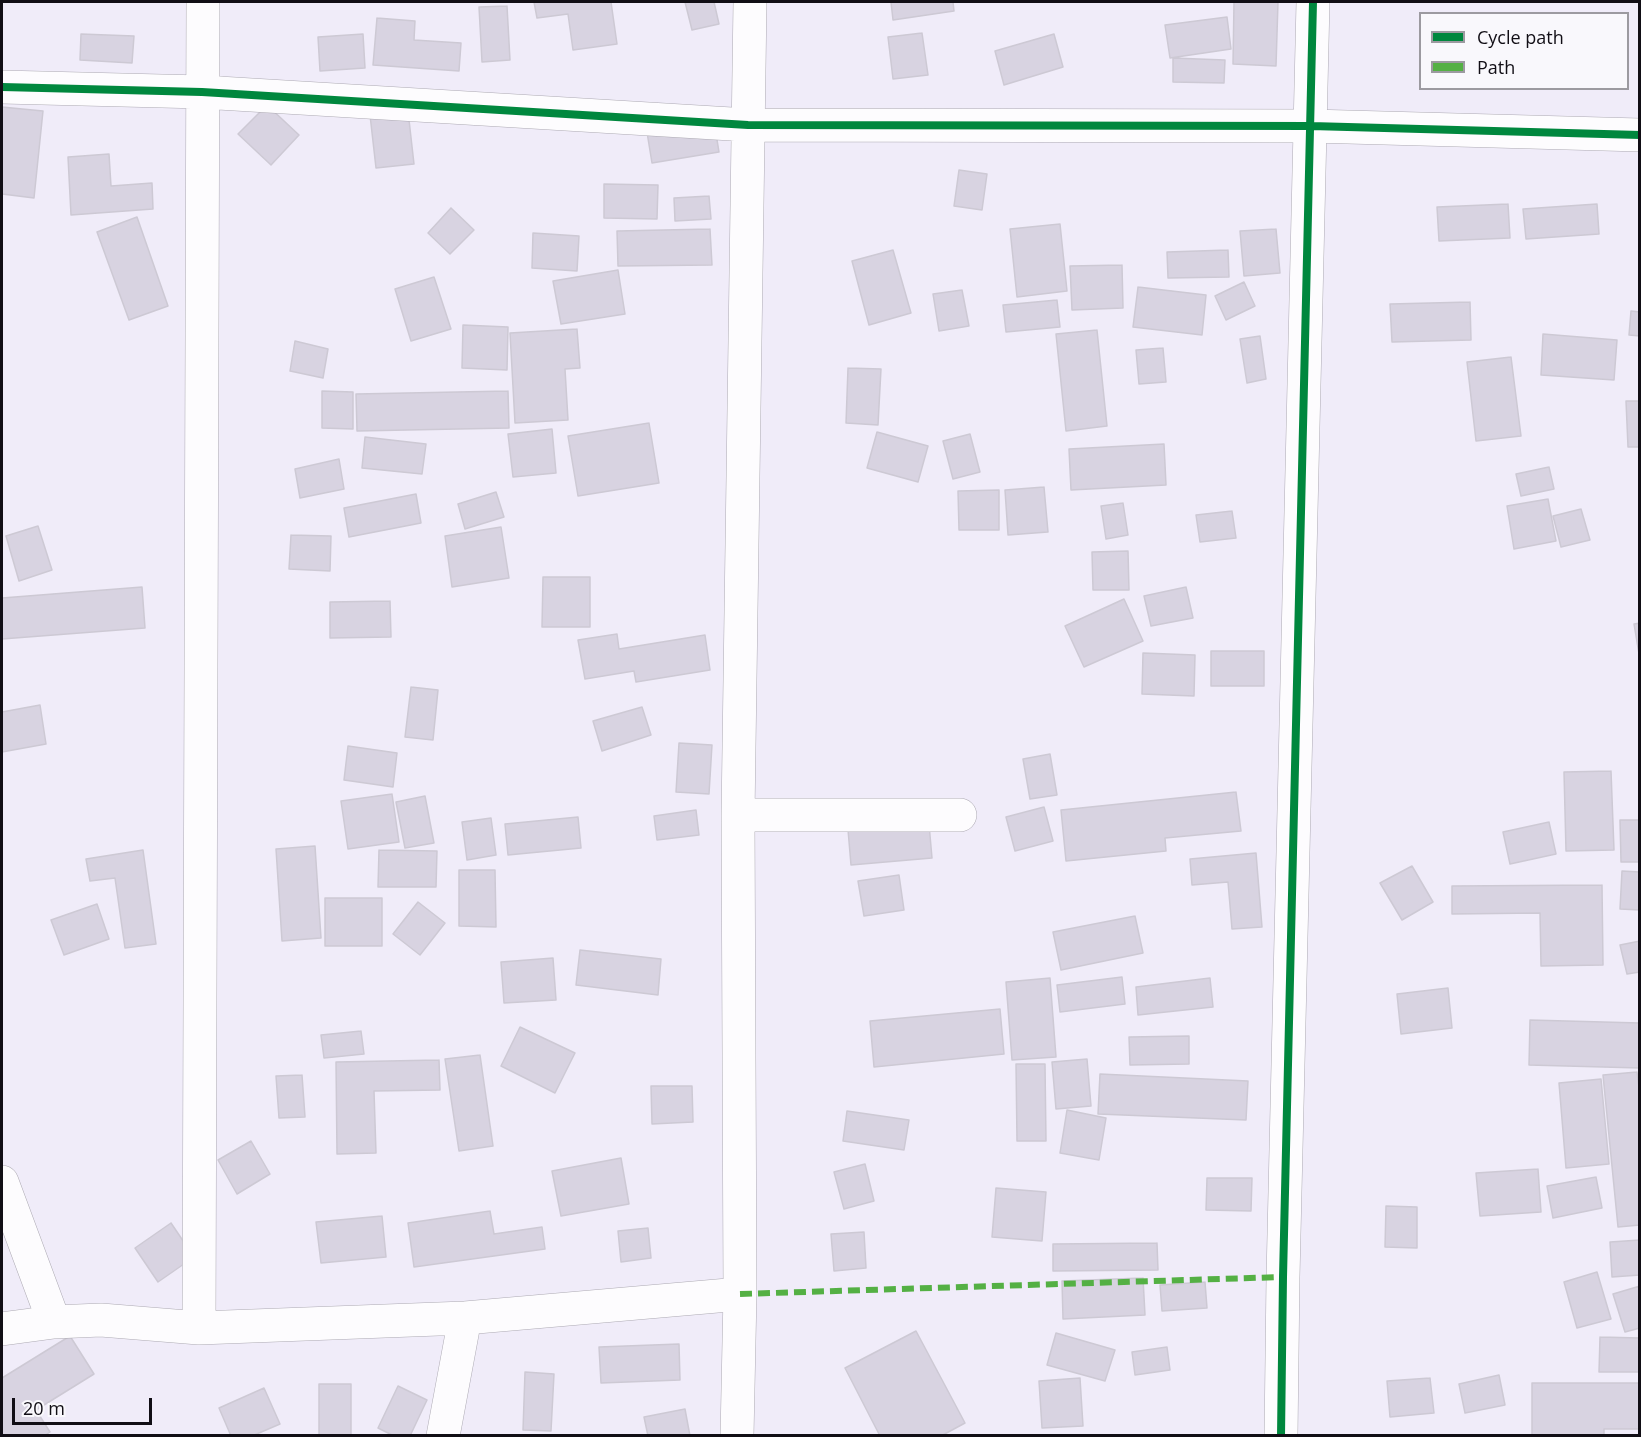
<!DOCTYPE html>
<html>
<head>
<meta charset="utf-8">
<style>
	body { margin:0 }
	#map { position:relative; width:1641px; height:1437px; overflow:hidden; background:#f0ecf9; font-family:"Open Sans",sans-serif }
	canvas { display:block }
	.frame { position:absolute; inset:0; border:3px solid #110e15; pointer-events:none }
	.legend { position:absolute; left:1419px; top:12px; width:210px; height:78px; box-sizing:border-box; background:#f9f8fc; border:2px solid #9c9aa0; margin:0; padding:8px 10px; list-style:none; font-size:18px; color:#110e15 }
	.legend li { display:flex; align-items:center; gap:12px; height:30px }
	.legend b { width:30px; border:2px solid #9c9aa0 }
	.scale { position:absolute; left:12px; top:1398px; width:140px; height:27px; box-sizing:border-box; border:3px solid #110e15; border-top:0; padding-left:8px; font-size:18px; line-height:21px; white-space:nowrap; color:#110e15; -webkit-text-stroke:4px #f9f8fc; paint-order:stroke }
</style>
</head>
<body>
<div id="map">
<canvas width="1641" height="1437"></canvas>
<div class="frame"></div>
<ul class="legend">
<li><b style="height:8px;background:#00873e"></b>Cycle path</li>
<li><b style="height:8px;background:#54b044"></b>Path</li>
</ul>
<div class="scale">20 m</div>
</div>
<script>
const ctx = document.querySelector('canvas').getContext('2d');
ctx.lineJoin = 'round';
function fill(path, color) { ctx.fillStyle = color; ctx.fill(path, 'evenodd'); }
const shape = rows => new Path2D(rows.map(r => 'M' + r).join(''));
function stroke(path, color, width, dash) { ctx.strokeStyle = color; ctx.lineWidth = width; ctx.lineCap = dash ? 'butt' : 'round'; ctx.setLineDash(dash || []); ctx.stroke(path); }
const building = shape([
	[534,2,611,2,617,44,573,50,568,14,537,18,534,2],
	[685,2,714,2,719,24,692,30,685,2],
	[891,2,953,2,954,11,893,20,891,2],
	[1234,2,1278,2,1276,66,1233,64,1234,2],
	[507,6,510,60,482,62,479,7,507,6],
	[1227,17,1231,49,1170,58,1165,25,1227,17],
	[377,18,415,21,414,40,461,43,459,71,373,65,377,18],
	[922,33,928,75,893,79,888,37,922,33],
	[81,34,134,36,132,63,80,60,81,34],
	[363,34,365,68,320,71,318,37,363,34],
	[1054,34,1063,67,1004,85,995,51,1054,34],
	[1173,58,1225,60,1224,83,1173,82,1173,58],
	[267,105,299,135,271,165,238,134,267,105],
	[2,107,43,111,34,198,2,194,2,107],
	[712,109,719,152,652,163,645,120,712,109],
	[408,111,414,164,376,168,370,115,408,111],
	[109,154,111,186,152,183,153,209,71,215,68,157,109,154],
	[959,170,987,174,982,210,954,206,959,170],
	[604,184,658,185,657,219,604,218,604,184],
	[709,196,711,219,675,221,674,198,709,196],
	[1508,204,1510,238,1439,241,1437,207,1508,204],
	[1597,204,1599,234,1526,239,1523,209,1597,204],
	[451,208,474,230,450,254,428,233,451,208],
	[137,217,168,306,129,320,97,232,137,217],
	[1060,224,1067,291,1017,297,1010,229,1060,224],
	[710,229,712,265,618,266,617,231,710,229],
	[1276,229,1280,273,1244,276,1240,231,1276,229],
	[533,233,579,236,577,271,532,268,533,233],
	[893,250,911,313,869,325,852,261,893,250],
	[1228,250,1229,277,1168,278,1167,252,1228,250],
	[1122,265,1123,308,1072,310,1070,266,1122,265],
	[618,270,625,314,561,324,553,281,618,270],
	[434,277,451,329,411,341,395,289,434,277],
	[1244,282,1255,306,1226,320,1215,296,1244,282],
	[1138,287,1206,295,1202,335,1133,327,1138,287],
	[962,290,969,326,939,331,933,294,962,290],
	[1057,300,1060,327,1006,332,1003,305,1057,300],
	[1470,302,1471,340,1392,342,1390,304,1470,302],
	[1631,311,1640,312,1640,336,1629,335,1631,311],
	[463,325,508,327,507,370,462,368,463,325],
	[577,329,580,368,565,369,568,420,515,423,510,333,577,329],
	[1097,330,1107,426,1066,431,1056,334,1097,330],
	[1543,334,1617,340,1614,380,1541,375,1543,334],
	[1260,336,1266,379,1247,383,1240,339,1260,336],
	[295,341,328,349,323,378,290,371,295,341],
	[1163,348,1166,382,1139,384,1136,350,1163,348],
	[1511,357,1521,436,1476,441,1467,362,1511,357],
	[848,368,881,369,878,425,846,423,848,368],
	[322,391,353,392,353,429,322,428,322,391],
	[508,391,509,428,357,431,356,394,508,391],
	[1626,401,1640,401,1640,447,1628,447,1626,401],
	[649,423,659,483,578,496,568,436,649,423],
	[552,429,556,473,513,477,508,434,552,429],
	[877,432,928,446,918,482,867,468,877,432],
	[970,434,980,472,953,479,943,441,970,434],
	[365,437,426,444,422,474,362,468,365,437],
	[1164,444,1166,485,1071,490,1069,449,1164,444],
	[339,459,344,489,300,498,295,469,339,459],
	[1549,467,1554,489,1521,496,1516,474,1549,467],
	[1044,487,1048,532,1008,535,1005,490,1044,487],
	[999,490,999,530,959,530,958,491,999,490],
	[496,492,504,517,465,529,458,504,496,492],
	[416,494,421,523,349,537,344,508,416,494],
	[1548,499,1556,541,1514,549,1507,506,1548,499],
	[1123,503,1128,535,1106,539,1101,506,1123,503],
	[1581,509,1590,540,1561,547,1553,516,1581,509],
	[1232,511,1236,538,1200,542,1196,515,1232,511],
	[38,526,52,570,19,581,6,536,38,526],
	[501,527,509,578,452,587,445,536,501,527],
	[291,535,331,536,330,571,289,569,291,535],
	[1128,551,1129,590,1093,590,1092,552,1128,551],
	[543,577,590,577,590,627,542,627,543,577],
	[142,587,145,628,2,639,2,598,142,587],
	[1186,587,1193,618,1151,626,1144,596,1186,587],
	[1124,599,1143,641,1084,667,1065,626,1124,599],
	[390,601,391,637,330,638,330,602,390,601],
	[1640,623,1640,654,1639,654,1634,624,1640,623],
	[617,634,619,649,705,635,710,670,636,682,634,671,585,679,578,640,617,634],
	[1211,651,1264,651,1264,686,1211,686,1211,651],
	[1143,653,1195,655,1194,696,1142,694,1143,653],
	[411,687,438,690,433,740,405,737,411,687],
	[40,705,46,744,2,752,2,712,40,705],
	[642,707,651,735,602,751,593,721,642,707],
	[679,743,712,745,709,794,676,792,679,743],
	[348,746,397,753,393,787,344,780,348,746],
	[1050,754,1057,795,1030,799,1023,759,1050,754],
	[1611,771,1614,850,1566,851,1564,772,1611,771],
	[1236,792,1241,831,1165,838,1166,851,1066,861,1061,810,1236,792],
	[392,794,399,842,348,849,341,801,392,794],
	[425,796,434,843,405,848,396,802,425,796],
	[846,806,929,824,932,858,851,865,846,806],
	[1044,807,1053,841,1015,851,1006,817,1044,807],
	[696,810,699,835,657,840,654,816,696,810],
	[578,817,581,848,508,855,505,824,578,817],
	[491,818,496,855,467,860,462,822,491,818],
	[1620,820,1640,820,1640,862,1621,862,1620,820],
	[1549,822,1556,854,1510,864,1503,832,1549,822],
	[315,846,321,938,282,941,276,849,315,846],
	[143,850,156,944,125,948,115,878,90,881,86,859,143,850],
	[379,850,437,851,436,887,378,887,379,850],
	[1256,853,1262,927,1232,929,1228,882,1192,885,1190,859,1256,853],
	[1412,866,1433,902,1402,920,1380,883,1412,866],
	[459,870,495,870,496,927,459,926,459,870],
	[1622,871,1640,872,1640,910,1620,909,1622,871],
	[899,875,904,910,864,916,858,881,899,875],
	[1602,885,1603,965,1541,966,1540,913,1452,914,1452,886,1602,885],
	[325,898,382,898,382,946,325,946,325,898],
	[418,902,445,923,420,955,393,934,418,902],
	[97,904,109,939,64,955,51,920,97,904],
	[1135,916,1143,953,1061,970,1053,932,1135,916],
	[1640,941,1640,972,1627,974,1620,945,1640,941],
	[580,950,661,959,658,995,576,985,580,950],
	[553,958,556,1000,504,1003,501,962,553,958],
	[1122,977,1125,1004,1060,1012,1057,985,1122,977],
	[1050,978,1056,1057,1012,1060,1006,982,1050,978],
	[1210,978,1213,1007,1138,1015,1136,987,1210,978],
	[1448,988,1452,1028,1401,1034,1397,994,1448,988],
	[1000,1009,1004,1054,874,1067,870,1021,1000,1009],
	[1530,1020,1640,1023,1640,1068,1529,1065,1530,1020],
	[520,1027,575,1053,555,1093,501,1066,520,1027],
	[361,1031,364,1054,324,1058,321,1035,361,1031],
	[1189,1036,1189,1064,1130,1065,1129,1037,1189,1036],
	[480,1055,493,1146,459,1151,445,1059,480,1055],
	[1087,1059,1091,1106,1056,1109,1052,1062,1087,1059],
	[439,1060,440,1090,374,1091,376,1153,337,1154,336,1062,439,1060],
	[1016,1064,1045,1064,1046,1141,1017,1141,1016,1064],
	[1637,1072,1640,1095,1640,1225,1618,1227,1603,1075,1637,1072],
	[1100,1074,1248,1081,1246,1120,1098,1114,1100,1074],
	[302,1075,305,1117,279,1118,276,1076,302,1075],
	[1601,1079,1609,1164,1566,1168,1559,1083,1601,1079],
	[651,1086,692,1086,693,1122,652,1124,651,1086],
	[1067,1110,1106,1118,1099,1160,1060,1153,1067,1110],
	[847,1111,909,1120,904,1150,843,1141,847,1111],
	[251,1141,270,1174,237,1194,218,1160,251,1141],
	[621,1158,629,1204,561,1216,552,1171,621,1158],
	[865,1164,874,1201,844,1209,834,1172,865,1164],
	[1538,1169,1541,1212,1480,1216,1476,1173,1538,1169],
	[1596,1177,1602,1208,1553,1218,1547,1186,1596,1177],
	[1207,1178,1252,1178,1251,1211,1206,1210,1207,1178],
	[996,1188,1046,1192,1042,1241,992,1237,996,1188],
	[1386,1206,1417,1207,1417,1248,1385,1247,1386,1206],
	[490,1211,494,1234,542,1227,545,1249,414,1267,408,1223,490,1211],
	[382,1216,386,1257,321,1263,316,1222,382,1216],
	[171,1223,194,1257,158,1282,135,1248,171,1223],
	[648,1228,651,1258,621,1262,618,1231,648,1228],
	[864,1232,866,1268,834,1271,831,1234,864,1232],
	[1640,1240,1640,1275,1612,1277,1610,1242,1640,1240],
	[1157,1243,1158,1270,1053,1271,1053,1244,1157,1243],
	[1597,1272,1611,1319,1577,1328,1564,1282,1597,1272],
	[1143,1278,1145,1315,1063,1319,1062,1281,1143,1278],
	[1205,1282,1207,1308,1162,1311,1160,1285,1205,1282],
	[1640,1286,1640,1328,1625,1332,1613,1294,1640,1286],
	[916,1331,965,1423,941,1436,880,1436,845,1368,916,1331],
	[1056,1333,1115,1350,1105,1381,1047,1365,1056,1333],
	[70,1336,94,1374,36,1410,50,1432,44,1436,2,1436,2,1378,70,1336],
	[1600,1337,1640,1338,1640,1372,1599,1372,1600,1337],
	[679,1344,680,1380,601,1383,599,1347,679,1344],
	[1167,1347,1170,1370,1135,1375,1132,1352,1167,1347],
	[525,1372,554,1374,551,1431,523,1430,525,1372],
	[1499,1375,1505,1405,1465,1413,1459,1384,1499,1375],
	[1080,1378,1083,1426,1042,1428,1039,1381,1080,1378],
	[1430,1378,1434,1413,1390,1417,1387,1381,1430,1378],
	[1532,1383,1640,1383,1640,1429,1604,1429,1604,1436,1532,1436,1532,1383],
	[319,1384,351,1384,351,1436,319,1436,319,1384],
	[398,1386,427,1400,410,1436,394,1436,378,1428,398,1386],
	[264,1388,280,1424,252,1436,231,1436,219,1408,264,1388],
	[685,1409,690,1436,648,1436,644,1417,685,1409]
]);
const street = shape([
	[2,87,202,92,748,125,1311,126,1640,135],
	[738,815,960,815],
	[2,1182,54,1322],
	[199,1328,203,2],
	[2,1329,54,1322,101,1320,199,1328,465,1318,740,1294],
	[443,1436,465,1318],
	[737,1436,740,1294,738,815,750,2],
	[1281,1436,1283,1277,1313,2]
]);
const quiet = shape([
	[740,1294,1283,1277]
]);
const cycleway = shape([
	[2,87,202,92,748,125,1311,126,1640,135],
	[1281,1436,1283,1277,1313,2]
]);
fill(building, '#d8d3e1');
stroke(building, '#cdc9d4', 1.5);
stroke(street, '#adaab3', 34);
stroke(street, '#fdfcfe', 33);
stroke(quiet, '#54b044', 6, [12, 6]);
stroke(cycleway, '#00873e', 8);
</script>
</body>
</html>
